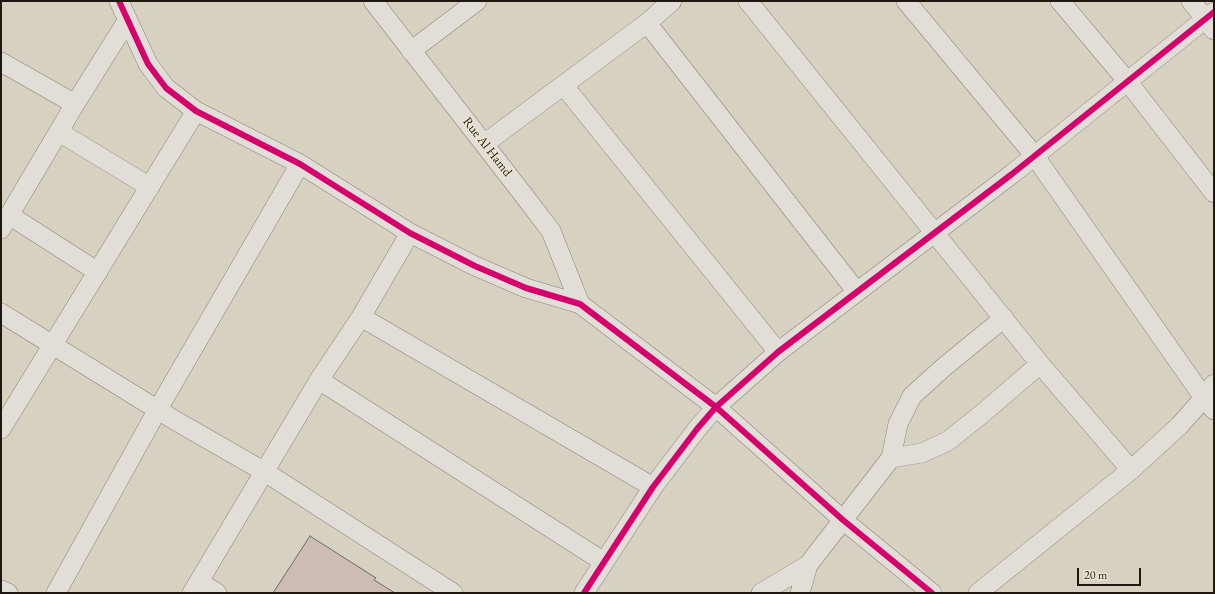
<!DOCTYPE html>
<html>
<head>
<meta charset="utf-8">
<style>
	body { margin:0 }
	#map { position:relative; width:1215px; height:594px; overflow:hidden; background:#d6d1c1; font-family:"EB Garamond",serif }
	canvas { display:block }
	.frame { position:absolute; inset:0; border:2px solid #201710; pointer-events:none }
	.scale { position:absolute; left:1077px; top:568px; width:64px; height:18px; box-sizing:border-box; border:2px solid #201710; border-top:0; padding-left:5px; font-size:12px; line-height:14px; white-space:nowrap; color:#201710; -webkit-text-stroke:3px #eae4d2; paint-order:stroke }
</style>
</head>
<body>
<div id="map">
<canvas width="1215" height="594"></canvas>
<div class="frame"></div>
<div class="scale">20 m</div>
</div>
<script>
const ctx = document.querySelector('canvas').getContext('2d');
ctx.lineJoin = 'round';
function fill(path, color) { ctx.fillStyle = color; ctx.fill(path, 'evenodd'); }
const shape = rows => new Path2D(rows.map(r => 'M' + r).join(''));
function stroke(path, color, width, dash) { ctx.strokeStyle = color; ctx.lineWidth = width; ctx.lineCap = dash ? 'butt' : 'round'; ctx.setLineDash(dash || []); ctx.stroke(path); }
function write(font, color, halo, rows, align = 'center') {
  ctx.font = font + ' "EB Garamond",serif'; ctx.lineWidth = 3; ctx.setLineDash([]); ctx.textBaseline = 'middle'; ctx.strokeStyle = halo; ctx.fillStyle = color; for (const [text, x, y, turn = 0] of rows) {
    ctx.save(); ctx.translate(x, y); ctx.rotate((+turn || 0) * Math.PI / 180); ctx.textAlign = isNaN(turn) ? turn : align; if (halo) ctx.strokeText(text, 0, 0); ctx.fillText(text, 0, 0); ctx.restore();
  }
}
const building = shape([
	[310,536,376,578,374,580,395,593,273,593,310,536]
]);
const street = shape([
	[119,1,148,64,166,88,196,111,300,164,410,233,475,266,526,288,580,304,716,407,843,520,932,593],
	[373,1,522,193,551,231,580,304],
	[748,1,1040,364,1131,470],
	[906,1,1034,155,1204,398,1214,410],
	[1060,1,1128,82,1214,193],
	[1191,1,1214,30],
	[647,23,857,292],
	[411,51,477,1],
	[1,62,75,104],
	[564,86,778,352],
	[59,132,150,187],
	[484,144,647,23,672,1],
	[9,215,98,272],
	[1,229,75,104,127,21],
	[1,313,176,421,265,472,453,593],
	[361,317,653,487],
	[319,380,604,562],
	[1,429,196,111],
	[891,458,922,453,948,441,983,413,1040,364],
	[199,582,217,593],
	[1,590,8,593],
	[56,593,158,409,300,164],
	[192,593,319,380,361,317,410,233],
	[584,593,653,487,697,429,716,407,778,352,1012,174,1214,12],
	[761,593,808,565,891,458,898,424,912,396,944,367,1004,318],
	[800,593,808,565],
	[978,593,1131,470,1179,426,1204,398,1214,384]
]);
const cycleway = shape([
	[119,1,148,64,166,88,196,111,300,164,410,233,475,266,526,288,580,304,716,407,843,520,932,593],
	[584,593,653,487,697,429,716,407,778,352,1012,174,1214,12]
]);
const streetNames = [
	["Rue Al Hamd",487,147,52]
];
fill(building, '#ccbcb3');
stroke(building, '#6f6b62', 1);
stroke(street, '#88847b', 20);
stroke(street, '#e0ded6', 19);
stroke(cycleway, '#d6006c', 6);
write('13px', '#201710', '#eae4d2', streetNames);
</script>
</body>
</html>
